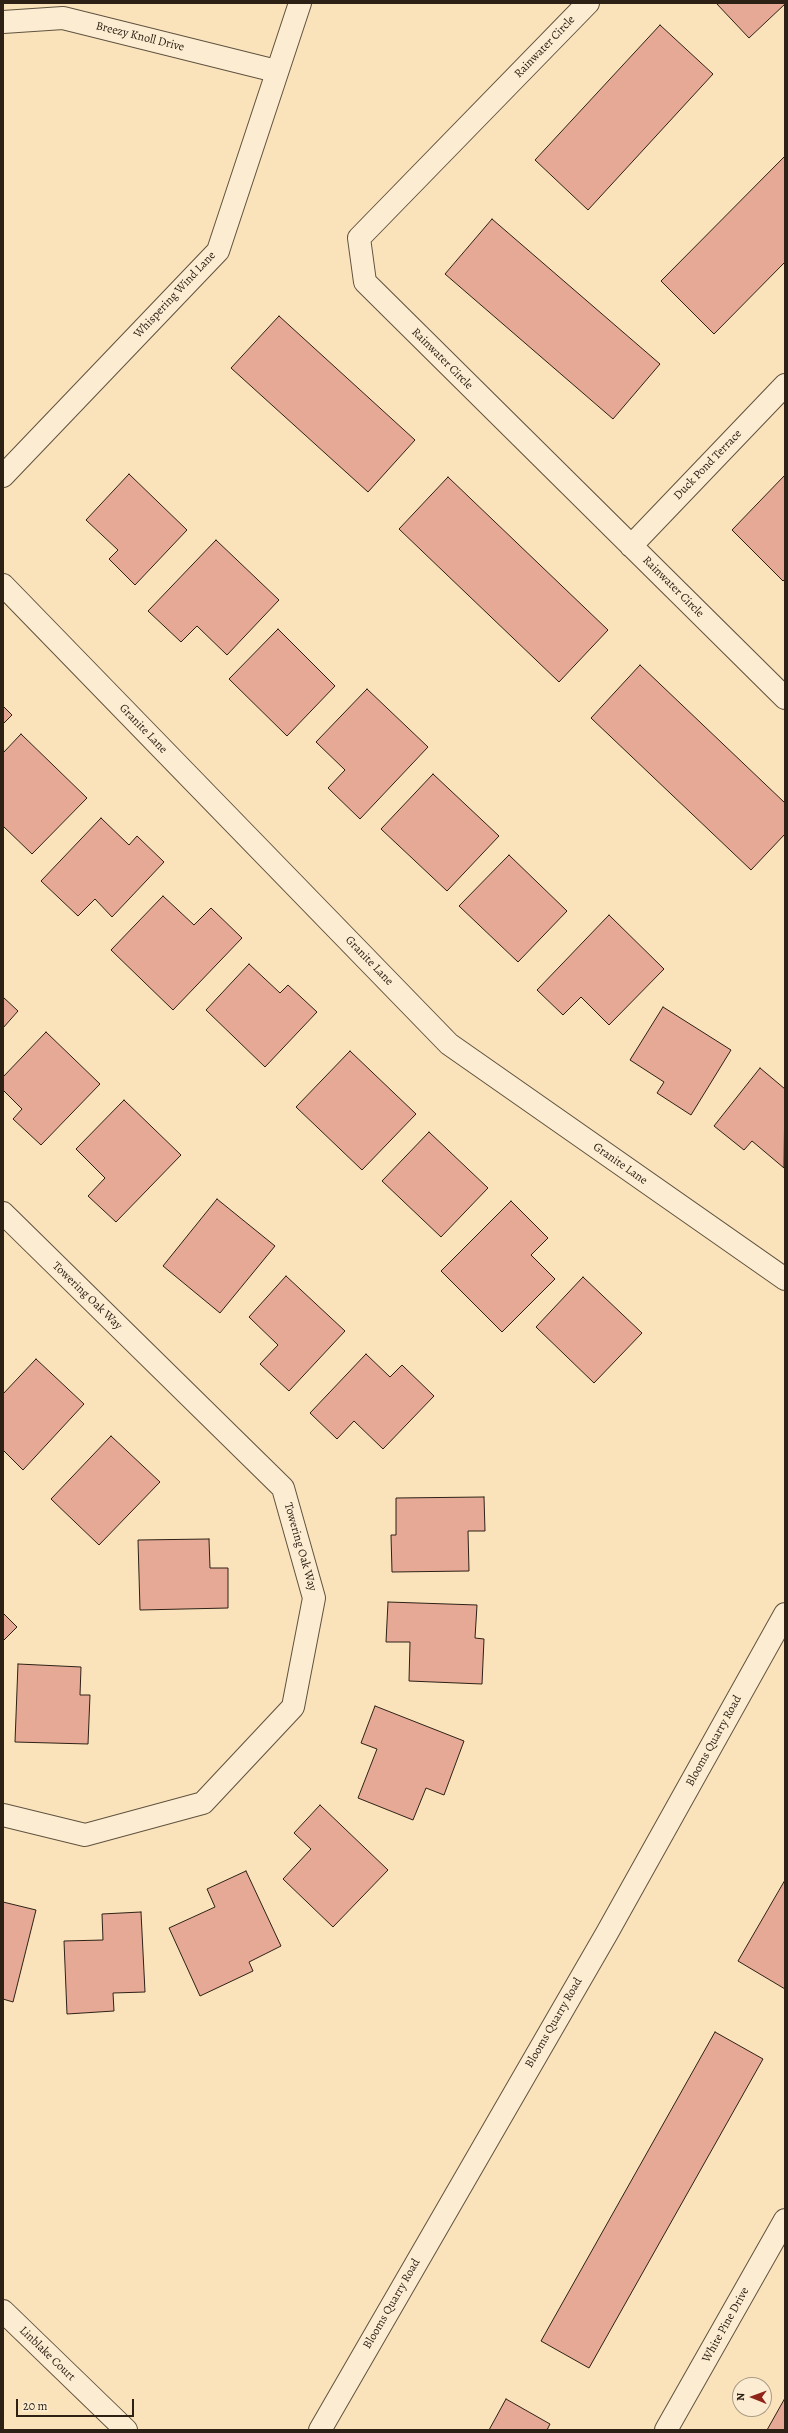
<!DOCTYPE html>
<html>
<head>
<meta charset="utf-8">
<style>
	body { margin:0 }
	#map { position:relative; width:788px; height:2433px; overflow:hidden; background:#fae3ba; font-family:Alegreya,serif }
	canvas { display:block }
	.frame { position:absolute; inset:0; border:4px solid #2d2116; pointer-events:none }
	.north { position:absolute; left:732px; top:2377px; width:40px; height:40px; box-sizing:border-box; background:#fcedd2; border:1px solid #a99b87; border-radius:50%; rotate:271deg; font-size:11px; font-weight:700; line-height:16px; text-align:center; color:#2d2116 }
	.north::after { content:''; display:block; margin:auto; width:14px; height:18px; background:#8f2418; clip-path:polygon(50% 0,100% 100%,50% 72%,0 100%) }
	.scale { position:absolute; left:16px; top:2399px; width:118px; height:18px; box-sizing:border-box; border:2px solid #2d2116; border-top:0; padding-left:5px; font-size:12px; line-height:14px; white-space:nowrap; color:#2d2116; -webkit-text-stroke:3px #fcedd2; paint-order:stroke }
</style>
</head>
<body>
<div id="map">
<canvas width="788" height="2433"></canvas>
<div class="frame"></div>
<div class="north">N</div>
<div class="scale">20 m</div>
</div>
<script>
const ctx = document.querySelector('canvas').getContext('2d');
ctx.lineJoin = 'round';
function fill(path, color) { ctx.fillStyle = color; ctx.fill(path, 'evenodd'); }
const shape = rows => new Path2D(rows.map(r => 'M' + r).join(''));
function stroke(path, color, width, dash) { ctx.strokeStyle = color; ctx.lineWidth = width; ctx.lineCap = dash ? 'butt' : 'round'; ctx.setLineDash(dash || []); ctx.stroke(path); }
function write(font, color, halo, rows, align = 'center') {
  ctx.font = font + ' Alegreya,serif'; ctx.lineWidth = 3; ctx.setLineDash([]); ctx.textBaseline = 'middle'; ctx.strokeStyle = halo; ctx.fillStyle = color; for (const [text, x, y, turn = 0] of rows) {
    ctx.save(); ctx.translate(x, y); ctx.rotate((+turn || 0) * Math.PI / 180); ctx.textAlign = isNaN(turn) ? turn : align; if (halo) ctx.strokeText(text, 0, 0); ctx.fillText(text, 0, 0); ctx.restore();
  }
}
const building = shape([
	[716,3,785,3,785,4,749,38,716,3],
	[660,25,713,74,588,210,535,160,660,25],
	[785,156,785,262,714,334,661,281,785,156],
	[492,219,660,364,613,419,445,274,492,219],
	[279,316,415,440,368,492,231,368,279,316],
	[129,474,187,530,135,585,109,559,118,550,86,520,129,474],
	[785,475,785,579,783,581,732,530,785,475],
	[448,477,608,630,559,682,399,529,448,477],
	[216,540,279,600,227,655,197,626,181,642,148,611,216,540],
	[278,629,335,686,287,736,229,679,278,629],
	[640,665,785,803,785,834,751,870,591,718,640,665],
	[367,689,428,747,360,819,328,788,345,770,316,742,367,689],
	[3,706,12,715,3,724,3,706],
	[21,734,87,798,32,854,3,826,3,753,21,734],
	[433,774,499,836,447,891,381,829,433,774],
	[101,818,129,845,137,836,164,862,112,917,95,899,78,916,41,881,101,818],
	[509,855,567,911,518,962,459,906,509,855],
	[163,896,194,925,211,908,242,938,173,1010,111,950,163,896],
	[609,915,664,969,609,1025,581,997,563,1015,537,990,609,915],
	[249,964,280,993,288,985,317,1012,265,1067,206,1010,249,964],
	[3,997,18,1011,3,1028,3,997],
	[663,1007,731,1050,691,1115,657,1093,664,1082,630,1060,663,1007],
	[46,1032,100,1084,41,1145,13,1119,22,1109,3,1090,3,1077,46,1032],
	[350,1051,416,1114,362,1170,296,1107,350,1051],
	[760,1068,785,1089,784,1168,752,1141,744,1150,714,1126,760,1068],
	[124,1100,181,1155,116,1222,88,1196,105,1178,76,1149,124,1100],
	[429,1132,488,1188,441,1237,382,1181,429,1132],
	[217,1199,275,1246,220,1313,163,1266,217,1199],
	[511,1201,548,1238,531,1255,555,1279,502,1332,441,1271,511,1201],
	[286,1276,345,1331,289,1391,260,1364,278,1345,249,1317,286,1276],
	[583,1277,642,1333,594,1383,536,1327,583,1277],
	[366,1354,390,1377,402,1365,434,1396,383,1449,354,1421,337,1439,310,1413,366,1354],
	[36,1359,84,1404,23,1470,3,1450,3,1394,36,1359],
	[111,1436,160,1482,99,1545,51,1499,111,1436],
	[484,1497,485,1531,468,1531,469,1571,392,1572,391,1535,396,1535,396,1498,484,1497],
	[209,1539,210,1568,228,1568,228,1608,140,1610,138,1540,209,1539],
	[388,1602,477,1605,475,1638,484,1639,482,1684,409,1681,410,1642,386,1642,388,1602],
	[3,1613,17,1627,3,1641,3,1613],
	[18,1664,81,1667,80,1695,90,1695,88,1744,15,1742,18,1664],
	[375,1706,464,1741,444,1795,426,1788,413,1820,358,1798,377,1749,361,1743,375,1706],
	[320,1805,388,1870,333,1927,283,1879,311,1849,294,1833,320,1805],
	[246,1871,281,1946,249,1962,253,1971,200,1996,169,1928,215,1907,207,1889,246,1871],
	[785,1880,785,1989,738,1961,785,1880],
	[3,1902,36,1910,13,2002,3,1999,3,1902],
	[141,1912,145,1992,113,1993,114,2011,67,2014,64,1941,103,1940,102,1914,141,1912],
	[715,2032,763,2059,589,2368,541,2341,715,2032],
	[785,2398,785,2430,767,2430,785,2398],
	[506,2399,550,2424,547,2430,489,2430,506,2399]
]);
const minor = shape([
	[588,3,359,238,365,282,785,698],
	[3,22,63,18,276,71],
	[3,476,218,251,300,3],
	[631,546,785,385],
	[3,585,449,1044,785,1279],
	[3,1213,283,1488,314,1598,293,1707,203,1803,85,1835,3,1815],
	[3,2311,126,2430],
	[666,2430,785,2220]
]);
const tertiary = shape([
	[320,2430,607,1933,785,1614]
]);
const streetNames = [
	["Breezy Knoll Drive",140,37,14],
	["Rainwater Circle",545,47,-46],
	["Whispering Wind Lane",175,295,-47],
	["Rainwater Circle",442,359,45],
	["Duck Pond Terrace",708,465,-46],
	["Rainwater Circle",673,587,45],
	["Granite Lane",143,729,46],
	["Granite Lane",369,961,46],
	["Granite Lane",620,1164,35],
	["Towering Oak Way",87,1296,44],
	["Towering Oak Way",300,1547,74],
	["Blooms Quarry Road",714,1741,-61],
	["Blooms Quarry Road",554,2023,-60],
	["Blooms Quarry Road",392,2304,-60],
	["White Pine Drive",726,2325,-61],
	["Linblake Court",47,2354,44]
];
fill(building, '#e6a995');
stroke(building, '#2d2116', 1);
stroke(minor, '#60523f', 24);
stroke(tertiary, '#60523f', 24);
stroke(minor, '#fcedd2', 22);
stroke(tertiary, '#fcedd2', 22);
write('12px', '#2d2116', '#fcedd2', streetNames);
</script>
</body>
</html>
